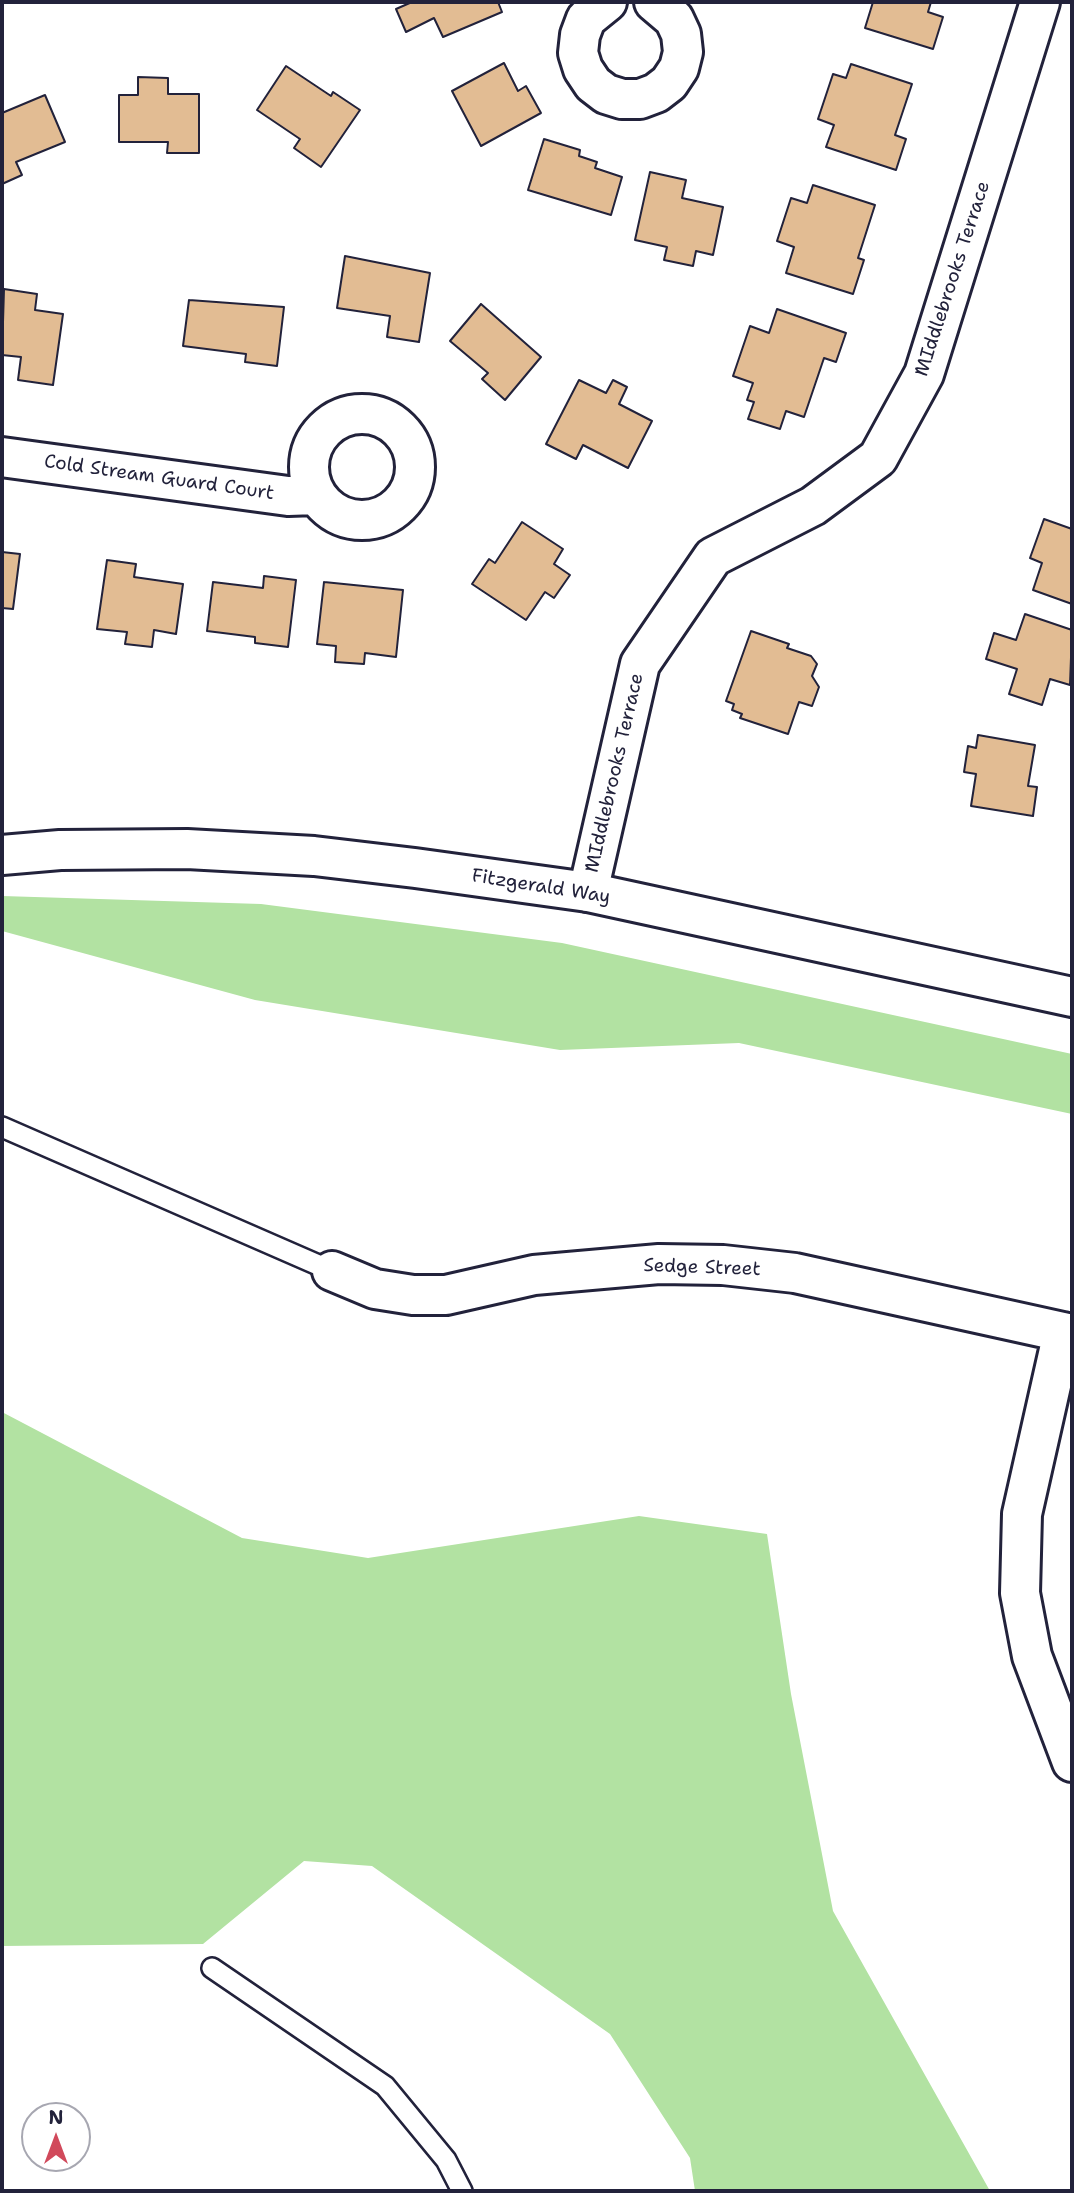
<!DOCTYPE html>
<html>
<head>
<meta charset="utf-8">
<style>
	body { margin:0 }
	#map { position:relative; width:1074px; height:2193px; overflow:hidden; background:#fff; font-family:"Shantell Sans",sans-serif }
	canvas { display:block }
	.frame { position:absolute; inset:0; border:4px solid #22223b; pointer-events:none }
	.north { position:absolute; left:21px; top:2102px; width:70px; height:70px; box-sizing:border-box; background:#fff; border:2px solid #a7a7b1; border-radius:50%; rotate:0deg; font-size:19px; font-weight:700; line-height:28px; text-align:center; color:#22223b }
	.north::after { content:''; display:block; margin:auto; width:24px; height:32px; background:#d1495b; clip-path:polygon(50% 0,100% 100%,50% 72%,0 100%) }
</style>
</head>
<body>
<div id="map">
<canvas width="1074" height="2193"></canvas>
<div class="frame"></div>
<div class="north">N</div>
</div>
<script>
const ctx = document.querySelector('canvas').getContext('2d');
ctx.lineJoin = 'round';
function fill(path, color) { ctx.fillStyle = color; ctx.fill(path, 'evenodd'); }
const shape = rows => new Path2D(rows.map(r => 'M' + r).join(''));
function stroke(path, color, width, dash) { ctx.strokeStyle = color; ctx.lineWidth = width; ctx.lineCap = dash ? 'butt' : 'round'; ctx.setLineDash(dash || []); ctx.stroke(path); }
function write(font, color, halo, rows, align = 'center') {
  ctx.font = font + ' "Shantell Sans",sans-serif'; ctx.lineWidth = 5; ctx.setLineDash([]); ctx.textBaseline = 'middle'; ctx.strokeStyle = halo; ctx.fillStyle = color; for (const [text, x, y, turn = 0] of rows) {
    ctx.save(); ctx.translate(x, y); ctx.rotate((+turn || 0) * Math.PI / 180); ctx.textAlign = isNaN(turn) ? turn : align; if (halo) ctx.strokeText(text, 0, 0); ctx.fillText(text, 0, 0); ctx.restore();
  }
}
const green = shape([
	[2,896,261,904,562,943,1072,1054,1072,1114,739,1043,560,1050,255,1000,2,931],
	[2,1412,242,1538,368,1558,639,1516,767,1534,791,1694,833,1911,990,2191,695,2191,690,2158,610,2034,372,1866,304,1861,203,1944,2,1946]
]);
const building = shape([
	[412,2,498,2,502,12,443,37,434,18,406,32,396,9,412,2],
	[873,2,931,2,928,12,943,17,933,49,865,28,873,2],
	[504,63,518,91,526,86,541,113,481,146,452,91,504,63],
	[851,64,912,84,895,135,906,139,896,170,826,147,834,125,818,119,833,74,846,78,851,64],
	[286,66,331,96,333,92,360,110,321,167,294,148,300,139,257,110,286,66],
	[138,77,168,78,168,94,199,94,199,153,167,153,168,142,119,142,119,95,138,95,138,77],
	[45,95,65,142,16,162,22,175,2,184,2,113,45,95],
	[544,139,580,150,579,156,597,162,595,168,622,177,611,215,528,190,544,139],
	[650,172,686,180,682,198,723,207,713,255,696,251,693,266,664,260,667,247,635,240,650,172],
	[813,185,875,205,858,258,864,260,853,294,786,273,794,247,777,241,791,198,807,203,813,185],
	[345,256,430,273,419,342,387,337,390,316,337,308,345,256],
	[4,289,37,294,35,310,63,314,53,385,18,380,21,357,2,355,4,289],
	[189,300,284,307,277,366,245,362,246,354,183,346,189,300],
	[481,304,541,357,505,400,482,379,488,373,450,341,481,304],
	[777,309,846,333,836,362,824,358,804,417,786,411,780,429,748,419,754,402,747,400,753,383,733,376,750,326,769,333,777,309],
	[579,380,606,393,613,380,627,387,619,404,652,421,628,468,583,445,576,459,546,444,579,380],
	[1044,519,1072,529,1072,604,1033,590,1042,563,1030,558,1044,519],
	[522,522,563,549,554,564,570,575,554,598,545,592,526,620,472,584,489,559,495,563,522,522],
	[2,552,20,554,13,609,2,608,2,552],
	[107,560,136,564,134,577,183,584,176,634,154,630,152,647,125,644,127,632,97,629,107,560],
	[264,576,296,580,288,647,255,643,255,637,207,631,213,582,263,588,264,576],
	[324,582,403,590,396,657,365,653,364,664,335,662,336,646,317,644,324,582],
	[1025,614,1072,630,1070,685,1050,679,1042,705,1009,694,1017,669,986,659,994,633,1016,640,1025,614],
	[751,631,789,644,787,648,811,656,817,664,812,676,819,687,812,706,799,702,788,734,740,718,742,714,732,710,734,704,726,701,751,631],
	[978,735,1035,745,1028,786,1037,787,1033,816,971,806,976,774,964,772,968,746,976,748,978,735]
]);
const service = shape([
	[2,1127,332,1271],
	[212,1968,385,2086,446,2160,462,2191]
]);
const minor = shape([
	[607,2,586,19,580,35,578,53,583,69,593,84,606,94,622,99,640,99,656,93,669,83,679,68,683,52,681,34,674,19,654,2],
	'309 467a53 53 0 1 1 106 0a53 53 0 1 1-106 0Z',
	[2,457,288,496,316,495],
	[588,892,640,664,713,557,813,506,878,458,924,374,1040,2],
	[332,1271,375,1289,413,1295,446,1295,534,1275,659,1264,723,1265,795,1273,1072,1334],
	[1063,1332,1022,1514,1020,1593,1032,1656,1072,1762]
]);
const tertiary = shape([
	[2,855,60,850,187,849,314,856,415,868,588,892,1072,997]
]);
const streetNames = [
	["MIddlebrooks Terrace",953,279,-72],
	["Cold Stream Guard Court",159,478,8],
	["MIddlebrooks Terrace",615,773,-77],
	["Fitzgerald Way",541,887,9],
	["Sedge Street",702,1268,2]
];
fill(green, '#b2e2a2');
fill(building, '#e2bc93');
stroke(building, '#22223b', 2);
stroke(service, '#22223b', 24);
stroke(minor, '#22223b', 44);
stroke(tertiary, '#22223b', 44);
stroke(service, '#fff', 19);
stroke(minor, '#fff', 38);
stroke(tertiary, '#fff', 38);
write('19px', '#22223b', '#fff', streetNames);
</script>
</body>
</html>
